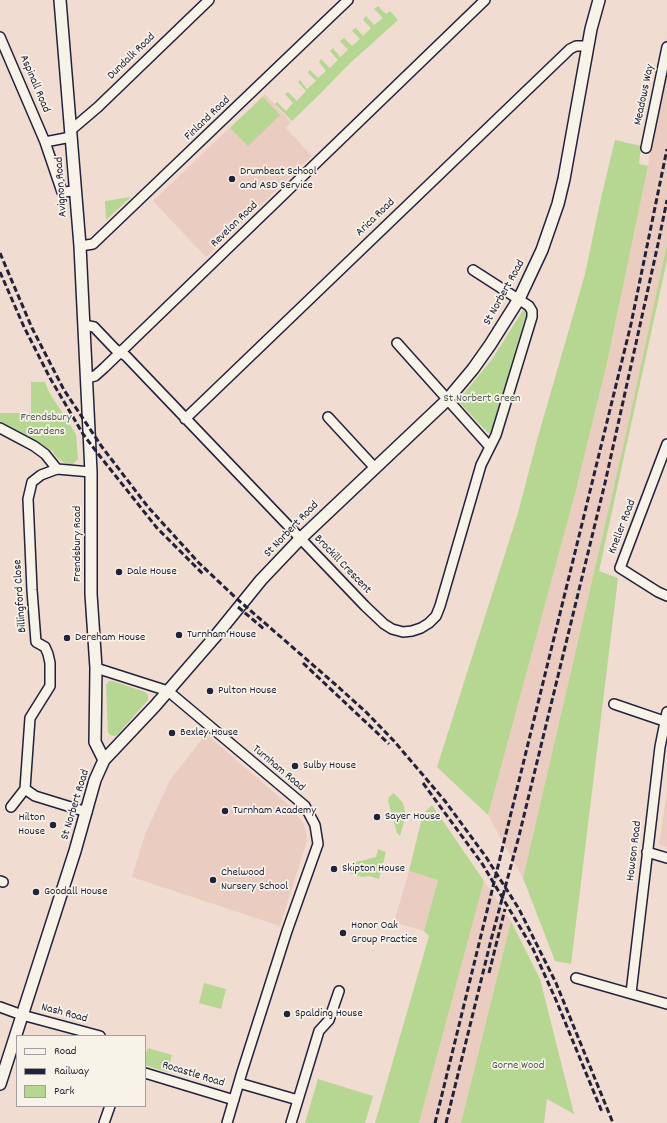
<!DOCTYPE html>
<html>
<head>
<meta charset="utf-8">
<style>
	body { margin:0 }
	#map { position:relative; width:667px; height:1123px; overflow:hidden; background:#f0dcd1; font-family:Dekko,sans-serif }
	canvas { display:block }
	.legend { position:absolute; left:16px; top:1035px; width:130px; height:72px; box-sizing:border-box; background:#f7f3e8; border:1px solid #a29fa3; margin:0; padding:5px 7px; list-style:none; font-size:12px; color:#22223b }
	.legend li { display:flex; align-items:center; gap:8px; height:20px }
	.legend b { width:20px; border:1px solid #a29fa3 }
</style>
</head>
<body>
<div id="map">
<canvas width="667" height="1123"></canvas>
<ul class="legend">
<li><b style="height:5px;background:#f7f3e8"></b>Road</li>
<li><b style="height:5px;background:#22223b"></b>Railway</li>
<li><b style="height:11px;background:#b5d791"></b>Park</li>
</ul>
</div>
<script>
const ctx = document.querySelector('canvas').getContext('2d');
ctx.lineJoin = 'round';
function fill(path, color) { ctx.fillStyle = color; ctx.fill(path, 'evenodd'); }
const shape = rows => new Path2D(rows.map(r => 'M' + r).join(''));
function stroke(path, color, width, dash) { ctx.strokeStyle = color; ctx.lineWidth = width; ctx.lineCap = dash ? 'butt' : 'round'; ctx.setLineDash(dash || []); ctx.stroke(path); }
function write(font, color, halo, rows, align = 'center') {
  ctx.font = font + ' Dekko,sans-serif'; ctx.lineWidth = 3.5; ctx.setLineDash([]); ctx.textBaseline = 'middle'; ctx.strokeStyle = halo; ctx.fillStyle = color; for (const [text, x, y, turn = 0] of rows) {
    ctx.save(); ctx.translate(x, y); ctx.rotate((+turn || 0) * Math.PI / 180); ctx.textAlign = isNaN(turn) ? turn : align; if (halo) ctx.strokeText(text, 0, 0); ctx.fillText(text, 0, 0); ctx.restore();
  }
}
const built = shape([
	[667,37,667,244,626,434,523,878,488,815,575,494,607,363,648,166],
	[265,94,291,122,286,128,312,156,206,257,153,201],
	[206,734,290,806,303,823,306,832,307,840,304,850,280,926,132,877,145,834,170,780],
	[667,792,667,847,659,844],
	[409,871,438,880,424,931,394,922],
	[484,881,511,921,461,1123,419,1123]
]);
const green = shape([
	[378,6,386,14,390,11,398,20,347,66,320,94,292,121,275,104,277,102,286,111,293,103,285,94,288,92,297,101,306,91,298,82,300,80,307,89,316,81,308,73,309,71,310,70,318,78,326,71,319,62,321,59,330,68,338,60,330,51,333,48,340,57,348,50,340,41,344,38,352,46,360,39,352,31,354,29,356,28,363,36,371,28,363,20,366,16,374,25,383,18,374,9],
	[263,97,280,115,248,146,230,128],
	[615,140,641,146,639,164,648,166,607,363,575,494,488,815,437,767,518,513,537,440,585,274,601,198],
	[131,197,106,220,105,201],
	[667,244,667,260,599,571,618,578,571,964,555,961,523,878,626,434],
	[525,307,527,309,529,317,525,318,491,432,488,433,458,401,493,358],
	[31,382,45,382,49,392,76,434,78,459,73,464,67,464,58,459,52,451,44,446,0,421,0,413,31,413],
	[109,681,113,681,145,692,148,695,148,700,117,735,114,736,110,735,108,732,106,685],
	[394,793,403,803,405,812,404,822,400,836,397,833,388,801,389,797],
	[432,805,484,881,419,1123,375,1123,429,936,424,931,438,880,409,871,423,814],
	[378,849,386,852,379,879,369,876,362,877,349,873,352,863,376,857],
	[511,921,540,979,574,1114,547,1099,544,1123,461,1123],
	[204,983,226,989,221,1009,199,1003],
	[148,1048,172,1055,167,1072,145,1065,145,1056],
	[318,1079,373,1096,365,1123,305,1123]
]);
const minor = shape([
	[0,37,45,142,62,192,75,191],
	[71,130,98,107,209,0],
	[45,142,71,137],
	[646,148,667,47],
	[80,246,93,244,348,0],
	[84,325,94,327,115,349,126,356,365,606,384,624,392,629,403,632,412,631,421,628,429,623,436,616,440,606,481,465,490,447],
	[397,343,490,447,496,435,532,317,532,311,529,306,473,270],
	[86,378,95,376,104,368,485,0],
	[328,417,375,468],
	[185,419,570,49,576,46,588,46],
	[0,428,34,446,45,454,57,469],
	[667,444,620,568,658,592,667,596],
	[96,668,168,691,305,806,315,825,318,844,287,931,242,1072,227,1123],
	[614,704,667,722],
	[25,789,30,718,50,686,50,663,48,654,45,647,36,642,32,590,28,499,32,482,41,475,57,469,91,472],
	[25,789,35,796,87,812],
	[11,807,25,789],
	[647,852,667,858],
	[0,881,3,882],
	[576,978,667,1004],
	[631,993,660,747,667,712],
	[0,1007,22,1015,100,1036],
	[145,1073,234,1100],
	[239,1083,298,1100,319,1031,329,1020,339,991],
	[104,1123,110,1106],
	[291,1123,298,1100]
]);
const tertiary = shape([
	[60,0,80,246,91,472,91,594,96,668,95,742,104,760],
	[0,1084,75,851,95,780,104,760,155,706,214,638,261,580,300,539,447,400,473,369,490,345,519,299,542,250,558,204,564,179,591,29,599,0]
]);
const rail = shape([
	[0,253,32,328,64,390,102,447,148,507,199,563,236,598,336,685,365,711,394,741,445,801,486,857,519,909,556,983,613,1123],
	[0,272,24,327,50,378,83,434,99,455,157,528,203,574],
	[238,607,264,629],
	[303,663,389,744],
	[423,783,483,865,533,949,556,1000,602,1112],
	[489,973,505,909],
	[435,1123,631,324,667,149],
	[446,1123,491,940,519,836,605,483,658,244,667,200]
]);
const markers = [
	[232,179,4,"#22223b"],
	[119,572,4,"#22223b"],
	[179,635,4,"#22223b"],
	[67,638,4,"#22223b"],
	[210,691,4,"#22223b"],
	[172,733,4,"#22223b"],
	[295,766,4,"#22223b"],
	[225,811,4,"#22223b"],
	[377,817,4,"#22223b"],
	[53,825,4,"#22223b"],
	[334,869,4,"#22223b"],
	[213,880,4,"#22223b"],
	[36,892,4,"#22223b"],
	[343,933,4,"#22223b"],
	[287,1014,4,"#22223b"]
];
const streetNames = [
	["Dundalk Road",132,57,-44],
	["Aspinall Road",34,84,67],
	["Meadows Way",645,95,-78],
	["Finland Road",208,119,-44],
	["Avignon Road",62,187,-94],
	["Arica Road",376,218,-44],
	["Revelon Road",235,225,-44],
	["St Norbert Road",505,293,-61],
	["Kneller Road",623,527,-69],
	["St Norbert Road",292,530,-46],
	["Frendsbury Road",78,544,-90],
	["Brockill Crescent",342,565,46],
	["Billingford Close",21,596,-94],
	["Turnham Road",278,769,40],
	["St Norbert Road",76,805,-73],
	["Howson Road",635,851,-83],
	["Nash Road",64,1014,15],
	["Rocastle Road",193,1075,17]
];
const poiNames = [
	["Drumbeat School",240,172],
	["and ASD Service",240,186],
	["Dale House",127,572],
	["Turnham House",187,635],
	["Dereham House",75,638],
	["Pulton House",218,691],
	["Bexley House",180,733],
	["Sulby House",303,766],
	["Turnham Academy",233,811],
	["Sayer House",385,817],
	["Hilton",45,818,"right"],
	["House",45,832,"right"],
	["Skipton House",342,869],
	["Chelwood",221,873],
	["Nursery School",221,887],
	["Goodall House",44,892],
	["Honor Oak",351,926],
	["Group Practice",351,940],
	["Spalding House",295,1014]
];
const parkNames = [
	["St Norbert Green",482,399],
	["Frendsbury",46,418],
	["Gardens",46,432],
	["Gorne Wood",518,1066]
];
fill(built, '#ebccc0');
fill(green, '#b5d791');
stroke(minor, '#22223b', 12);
stroke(tertiary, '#22223b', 14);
stroke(minor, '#f7f3e8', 9);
stroke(tertiary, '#f7f3e8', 11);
stroke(rail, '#22223b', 3, [6, 3]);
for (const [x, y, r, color] of markers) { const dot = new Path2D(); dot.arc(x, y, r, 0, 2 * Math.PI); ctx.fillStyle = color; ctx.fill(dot); stroke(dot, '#f7f3e8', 1.5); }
write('12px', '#22223b', '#f7f3e8', streetNames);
write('12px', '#22223b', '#f7f3e8', poiNames, 'left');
write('12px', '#4e5855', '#f7f3e8', parkNames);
</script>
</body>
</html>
